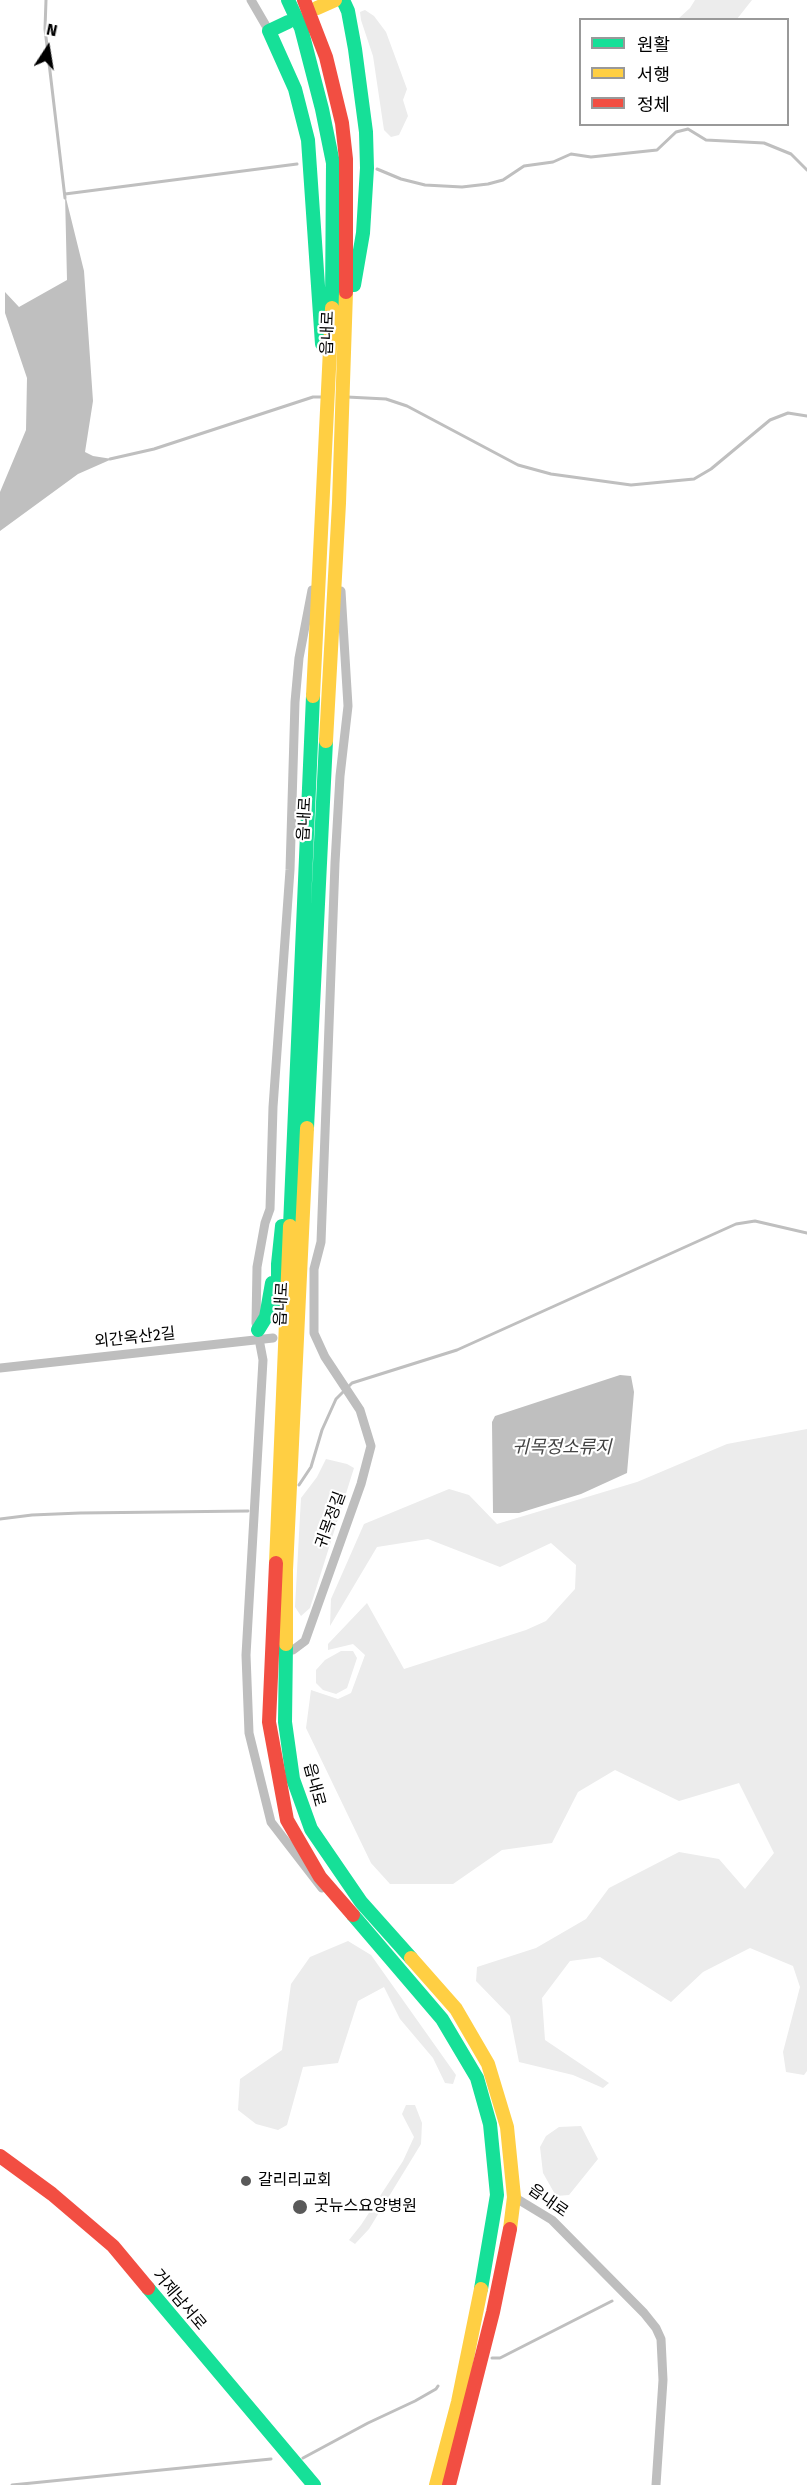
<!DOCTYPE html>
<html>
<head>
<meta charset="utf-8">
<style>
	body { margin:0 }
	#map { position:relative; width:807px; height:2485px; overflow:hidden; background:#fff; font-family:"Fira Sans","Noto Sans KR",sans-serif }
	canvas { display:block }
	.legend { position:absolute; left:579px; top:18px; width:210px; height:108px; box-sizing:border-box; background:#fff; border:2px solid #999; margin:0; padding:8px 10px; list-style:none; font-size:18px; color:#000 }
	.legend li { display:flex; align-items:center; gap:12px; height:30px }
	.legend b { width:30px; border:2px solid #999 }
	.north { position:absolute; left:18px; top:18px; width:60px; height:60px; -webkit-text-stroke:4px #fff; paint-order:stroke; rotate:12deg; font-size:16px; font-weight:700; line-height:24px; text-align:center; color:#000 }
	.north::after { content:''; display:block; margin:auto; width:21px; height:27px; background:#000; clip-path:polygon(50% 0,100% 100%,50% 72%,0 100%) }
</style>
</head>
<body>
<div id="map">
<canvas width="807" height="2485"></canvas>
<ul class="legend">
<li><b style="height:8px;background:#16e098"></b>원활</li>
<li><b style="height:8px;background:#ffcf43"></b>서행</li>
<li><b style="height:8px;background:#f24e42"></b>정체</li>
</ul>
<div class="north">N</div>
</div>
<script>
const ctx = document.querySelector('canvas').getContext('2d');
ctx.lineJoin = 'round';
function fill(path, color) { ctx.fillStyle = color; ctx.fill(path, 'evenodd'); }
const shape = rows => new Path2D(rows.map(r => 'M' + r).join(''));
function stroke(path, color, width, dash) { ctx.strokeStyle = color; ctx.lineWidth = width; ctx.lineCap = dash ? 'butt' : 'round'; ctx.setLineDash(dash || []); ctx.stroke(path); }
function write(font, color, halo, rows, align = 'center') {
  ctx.font = font + ' "Fira Sans","Noto Sans KR",sans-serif'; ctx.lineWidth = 4.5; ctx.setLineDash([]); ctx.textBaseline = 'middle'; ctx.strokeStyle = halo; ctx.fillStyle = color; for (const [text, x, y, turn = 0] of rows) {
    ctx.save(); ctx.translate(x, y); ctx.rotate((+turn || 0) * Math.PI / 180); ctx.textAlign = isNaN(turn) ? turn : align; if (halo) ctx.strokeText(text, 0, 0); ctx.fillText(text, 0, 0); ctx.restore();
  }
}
const green = shape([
	[695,0,752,0,737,19,678,19,690,8],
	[365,10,374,16,386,32,407,89,403,100,408,116,399,135,391,137,384,130,373,56,361,20,360,12],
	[807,1429,807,2071,804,2075,786,2072,783,2052,800,1987,793,1966,750,1948,703,1972,671,2002,600,1957,570,1961,542,1998,545,2040,609,2083,603,2088,573,2075,519,2062,510,2016,476,1981,477,1967,536,1948,586,1919,609,1888,679,1852,719,1859,745,1889,774,1853,739,1783,679,1801,615,1770,578,1792,552,1843,502,1850,453,1884,390,1884,371,1863,306,1728,311,1690,338,1699,351,1693,365,1655,353,1644,328,1650,328,1644,367,1603,404,1669,526,1630,546,1621,575,1589,576,1565,551,1543,500,1567,428,1539,377,1547,330,1626,331,1599,364,1524,449,1489,469,1495,497,1524,637,1482,727,1444],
	[326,1459,347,1464,354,1468,310,1608,301,1616,295,1607,301,1498,317,1477],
	[341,1651,353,1651,357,1658,347,1688,336,1694,323,1690,316,1683,316,1670,325,1660],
	[348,1941,371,1955,456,2075,453,2084,445,2083,433,2058,400,2019,384,1987,358,2001,338,2063,303,2067,287,2125,278,2130,256,2124,238,2110,240,2079,282,2050,291,1984,310,1957],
	[406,2105,415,2105,422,2123,421,2144,369,2229,355,2244,349,2240,361,2225,403,2161,414,2137,402,2114],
	[581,2126,598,2159,569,2195,556,2196,543,2173,540,2147,546,2136,559,2127]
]);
const water = shape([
	[65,194,84,271,93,401,85,452,93,456,112,459,78,474,0,531,0,492,26,430,27,378,5,313,5,292,19,307,67,280],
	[620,1375,631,1376,634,1392,627,1473,581,1494,519,1513,493,1513,492,1422,495,1416]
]);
const stream = shape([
	[46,0,45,29,65,198],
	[377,169,401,179,425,185,462,187,488,184,503,180,524,166,553,162,571,154,591,157,657,150,676,132,688,129,706,140,764,143,791,154,807,170],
	[65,194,297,164],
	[347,397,386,399,407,406,518,465,551,474,631,485,694,479,711,469,770,420,788,413,807,416],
	[110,459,154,449,313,397,322,397],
	[299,1485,311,1467,322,1430,336,1399,352,1383,457,1350,736,1224,755,1221,807,1233],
	[0,1519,32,1515,80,1513,248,1511],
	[492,2358,500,2358,612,2301],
	[303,2458,368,2423,415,2401,436,2389,438,2386],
	[12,2485,271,2459]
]);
const street = shape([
	[251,0,269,31],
	[312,590,299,658,295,702,290,870,273,1107,270,1209,265,1223,257,1267,256,1323,263,1360,246,1655,249,1733,271,1822,322,1888],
	[0,1368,273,1338],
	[281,1650,293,1650,305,1641,361,1484,371,1446,360,1410,325,1357,314,1333,314,1269,321,1242,335,863,340,776,348,706,341,591],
	[514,2197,552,2220,644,2313,656,2328,661,2339,663,2380,656,2485]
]);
const fast = shape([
	[288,0,301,28,322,109,333,163,332,308],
	[343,0,348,11,355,49,366,132,367,168,363,233,354,285],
	[288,22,269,31,295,89,308,140,322,344],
	[307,1128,326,741],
	[290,1226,313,696],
	[278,1305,278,1264,282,1226],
	[258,1330,266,1317,272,1283],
	[286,1644,285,1722,293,1779,311,1829,361,1902,411,1958],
	[353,1915,442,2019,477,2078,490,2124,497,2195,481,2289],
	[148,2288,314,2485]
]);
const slow = shape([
	[317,8,335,0],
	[313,696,332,308],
	[326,741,339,503,346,292],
	[276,1563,290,1226],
	[286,1644,286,1570,307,1128],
	[411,1958,456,2009,488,2064,507,2127,514,2197,510,2229],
	[436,2485,458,2402,481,2289]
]);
const jam = shape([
	[304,0,326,57,342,123,346,159,346,292],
	[276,1563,269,1722,287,1820,320,1877,353,1915],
	[0,2156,52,2194,113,2246,148,2288],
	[449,2485,493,2312,510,2229]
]);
const markers = [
	[246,2181,6,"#595959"],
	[300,2207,8,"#595959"]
];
const streetNames = [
	["읍내로",328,333,-88],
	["읍내로",305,819,-87],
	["읍내로",282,1304,-87],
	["외간옥산2길",135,1338,-6],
	["귀목정길",331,1520,-70],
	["읍내로",314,1785,75],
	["읍내로",548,2201,35],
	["거제남서로",179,2300,50]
];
const poiNames = [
	["갈리리교회",258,2181],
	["굿뉴스요양병원",314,2207]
];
const waterNames = [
	["귀목정소류지",562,1448]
];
fill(green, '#ececec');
fill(water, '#bfbfbf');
stroke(stream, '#bfbfbf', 3);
stroke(street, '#bebebe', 9);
stroke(fast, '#16e098', 14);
stroke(slow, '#ffcf43', 14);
stroke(jam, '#f24e42', 14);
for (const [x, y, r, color] of markers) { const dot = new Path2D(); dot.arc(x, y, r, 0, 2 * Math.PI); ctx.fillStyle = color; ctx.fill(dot); stroke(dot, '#fff', 2); }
write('16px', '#000', '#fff', streetNames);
write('16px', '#000', '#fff', poiNames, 'left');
write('italic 18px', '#444', '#fff', waterNames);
</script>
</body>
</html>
